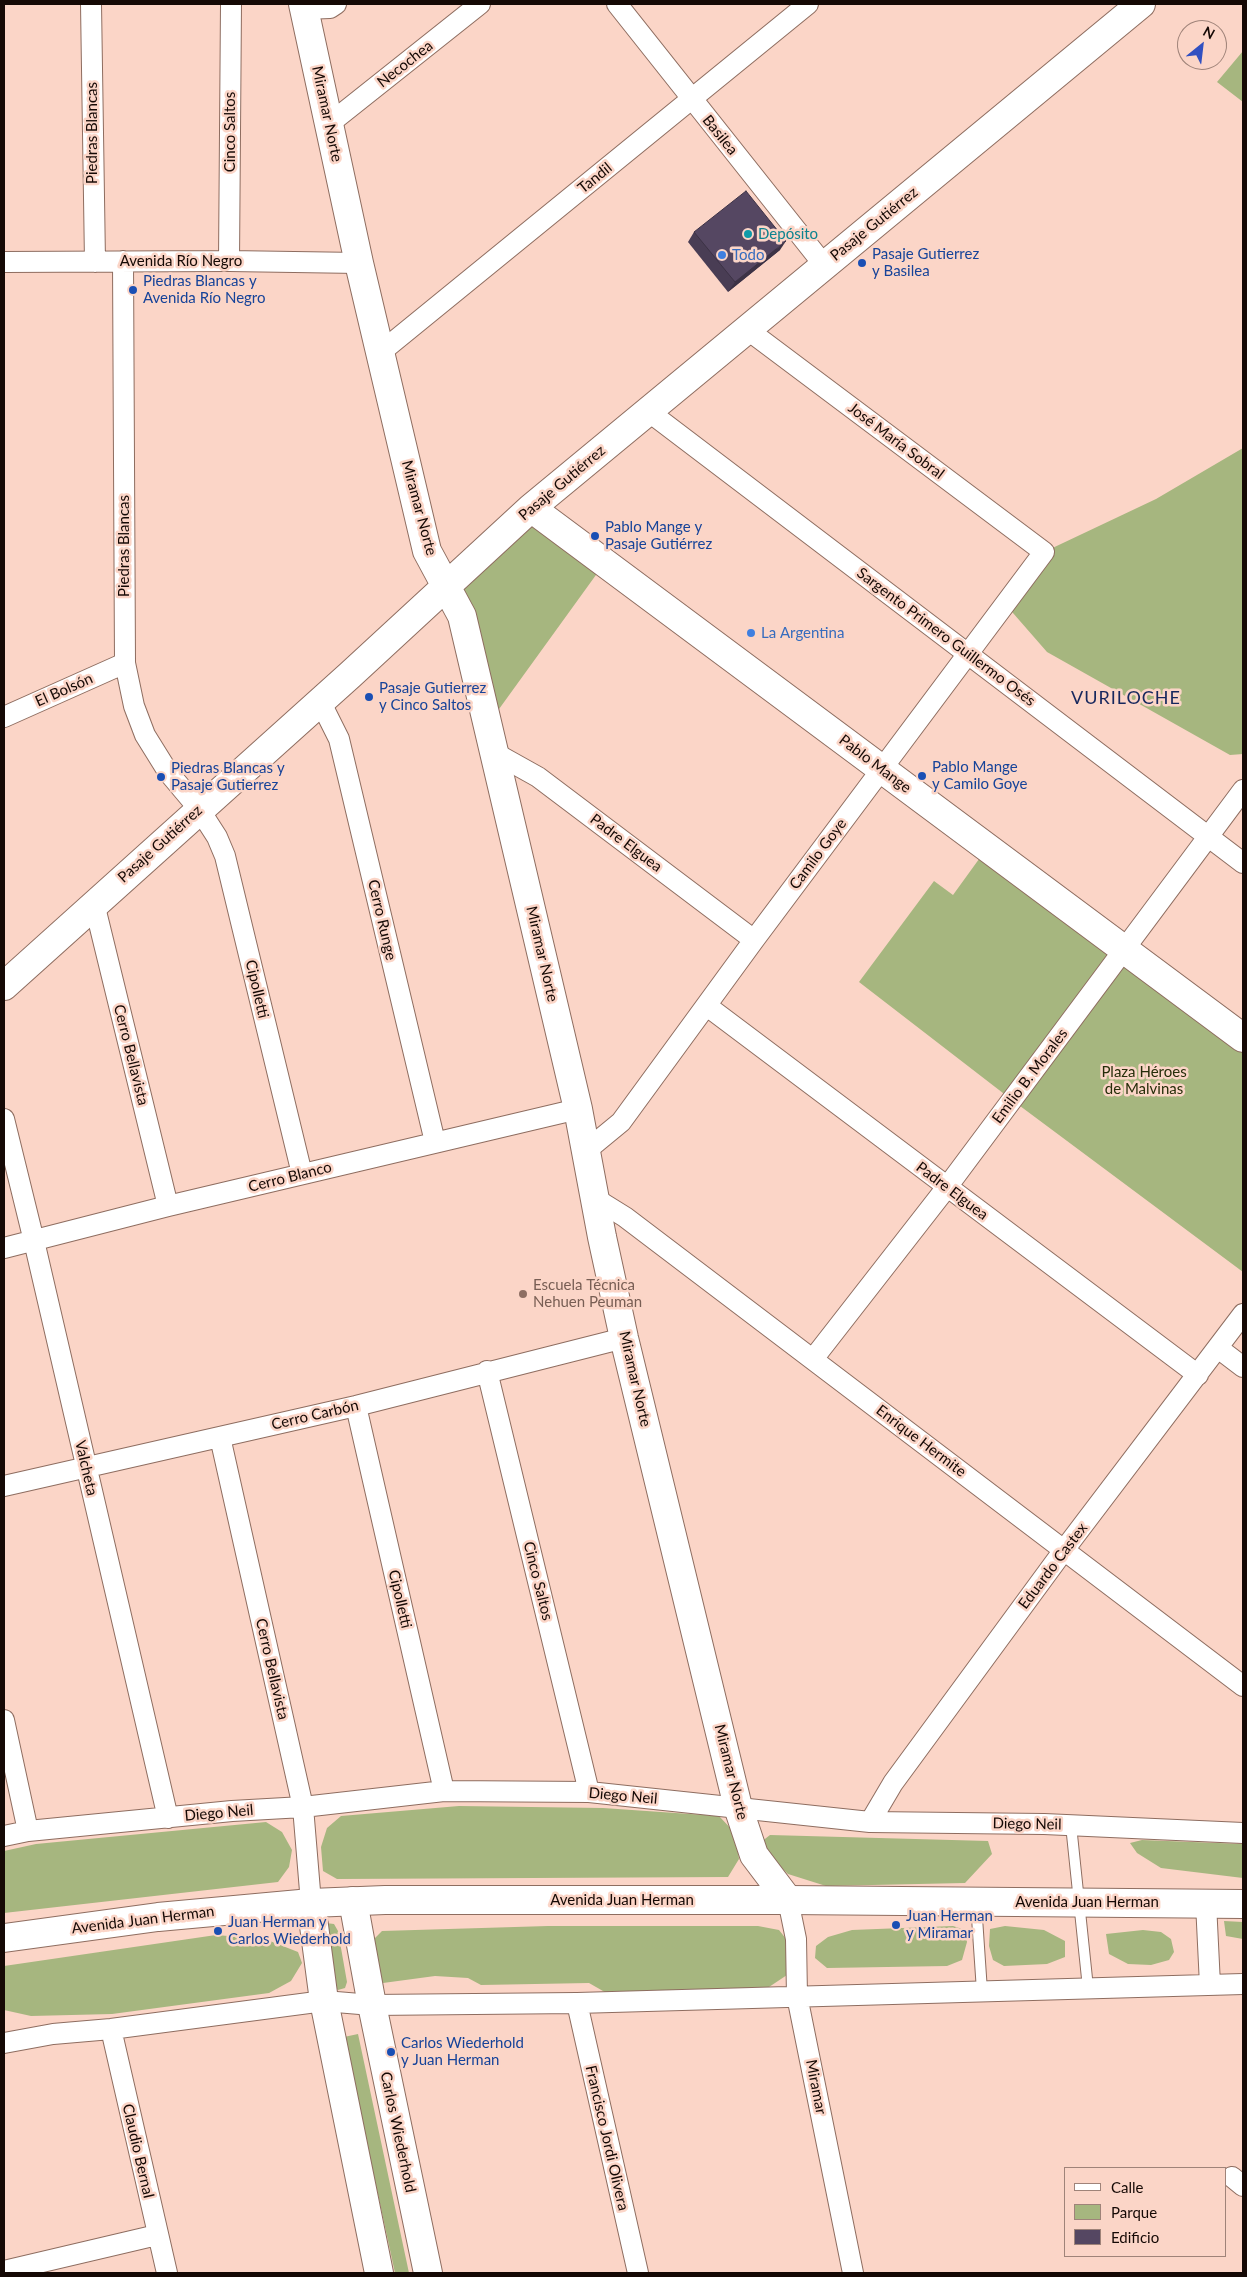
<!DOCTYPE html>
<html>
<head>
<meta charset="utf-8">
<style>
	body { margin:0 }
	#map { position:relative; width:1247px; height:2277px; overflow:hidden; background:#fbd5c7; font-family:Lato,sans-serif }
	canvas { display:block }
	.frame { position:absolute; inset:0; border:5px solid #150905; pointer-events:none }
	.legend { position:absolute; left:1064px; top:2167px; width:162px; height:90px; box-sizing:border-box; background:#fbd5c7; border:1px solid #9f8379; margin:0; padding:6px 9px; list-style:none; font-size:15px; color:#150905 }
	.legend li { display:flex; align-items:center; gap:10px; height:25px }
	.legend b { width:25px; border:1px solid #9f8379 }
	.north { position:absolute; left:1177px; top:20px; width:50px; height:50px; box-sizing:border-box; background:#fbd5c7; border:1px solid #9f8379; border-radius:50%; rotate:29deg; font-size:14px; font-weight:700; line-height:20px; text-align:center; color:#150905 }
	.north::after { content:''; display:block; margin:auto; width:18px; height:22px; background:#3150c1; clip-path:polygon(50% 0,100% 100%,50% 72%,0 100%) }
</style>
</head>
<body>
<div id="map">
<canvas width="1247" height="2277"></canvas>
<div class="frame"></div>
<ul class="legend">
<li><b style="height:6px;background:#fff"></b>Calle</li>
<li><b style="height:14px;background:#a6b67f"></b>Parque</li>
<li><b style="height:14px;background:#554762"></b>Edificio</li>
</ul>
<div class="north">N</div>
</div>
<script>
const ctx = document.querySelector('canvas').getContext('2d');
ctx.lineJoin = 'round';
function fill(path, color) { ctx.fillStyle = color; ctx.fill(path, 'evenodd'); }
const shape = rows => new Path2D(rows.map(r => 'M' + r).join(''));
function stroke(path, color, width, dash) { ctx.strokeStyle = color; ctx.lineWidth = width; ctx.lineCap = dash ? 'butt' : 'round'; ctx.setLineDash(dash || []); ctx.stroke(path); }
function write(font, color, halo, rows, align = 'center') {
  ctx.font = font + ' Lato,sans-serif'; ctx.lineWidth = 5; ctx.setLineDash([]); ctx.textBaseline = 'middle'; ctx.strokeStyle = halo; ctx.fillStyle = color; for (const [text, x, y, turn = 0] of rows) {
    ctx.save(); ctx.translate(x, y); ctx.rotate((+turn || 0) * Math.PI / 180); ctx.textAlign = isNaN(turn) ? turn : align; if (halo) ctx.strokeText(text, 0, 0); ctx.fillText(text, 0, 0); ctx.restore();
  }
}
const green = shape([
	[1243,51,1243,102,1217,82],
	[1243,448,1243,754,1230,755,1047,652,1006,605,1044,552,1156,499],
	[531,516,601,568,494,716,453,589],
	[987,848,1243,1038,1243,1272,1012,1100,859,982,934,881,953,895],
	[459,1806,603,1808,719,1816,736,1834,739,1859,728,1877,337,1879,323,1871,321,1847,327,1828,341,1816],
	[266,1822,282,1832,292,1850,289,1867,278,1882,4,1913,4,1851,36,1844],
	[770,1835,988,1841,992,1854,965,1883,826,1886,788,1874,769,1856,761,1842],
	[1142,1840,1243,1844,1243,1878,1161,1868,1137,1853,1130,1843],
	[1224,1921,1243,1922,1243,1939,1226,1936],
	[326,1923,334,1924,338,1931,347,1982,345,1988,338,1990,332,1984],
	[548,1926,758,1926,779,1930,791,1945,790,1973,763,1991,610,1995,589,1983,481,1985,468,1978,435,1976,383,1983,374,1975,372,1946,375,1938,382,1931],
	[953,1926,965,1930,967,1942,962,1960,947,1966,827,1968,815,1958,816,1946,828,1937,852,1930],
	[1005,1926,1044,1930,1065,1941,1065,1957,1047,1964,1004,1966,993,1960,989,1946,990,1929],
	[1143,1930,1161,1932,1171,1939,1174,1952,1169,1960,1151,1965,1128,1964,1109,1954,1106,1934],
	[216,1935,265,1939,298,1952,302,1963,291,1981,269,1993,112,2014,31,2016,4,2010,4,1966],
	[358,2034,409,2273,395,2273,344,2037]
]);
const lane = shape([
	[1071,1825,1088,1988],
	[976,1903,982,1991]
]);
const street = shape([
	[91,4,95,262],
	[617,4,824,265],
	[304,9,330,8,336,4],
	[329,124,480,4],
	[123,261,125,663,134,706,145,735,168,772,199,809,217,837,225,856,302,1174],
	[229,261,231,4],
	[4,262,229,261,359,263],
	[381,352,808,4],
	[648,411,1243,863],
	[320,701,339,739,435,1142],
	[4,717,125,663],
	[495,753,538,777,754,940],
	[94,903,168,1206],
	[707,1006,1198,1375],
	[4,1119,34,1241,168,1818],
	[587,1150,621,1122,754,940,1044,552,748,330],
	[596,1199,625,1217,1243,1686],
	[4,1248,168,1206,578,1109],
	[1218,1348,1243,1367],
	[813,1359,947,1187,1243,790],
	[487,1371,589,1792],
	[356,1406,444,1791],
	[220,1437,303,1807,311,1903],
	[4,1486,356,1406,624,1338],
	[4,1720,28,1831],
	[870,1822,893,1783,1064,1550,1243,1314],
	[4,1836,28,1831,232,1811,303,1807,444,1791,589,1792,870,1822,1044,1824,1243,1833],
	[788,1900,796,1939,797,1996,853,2273],
	[1206,1903,1210,1985],
	[577,2003,638,2273],
	[111,2029,167,2273],
	[4,2043,53,2034,111,2029,324,2001,372,2005,577,2003,1243,1984],
	[1232,2177,1243,2186],
	[4,2271,157,2235]
]);
const secondary = shape([
	[303,4,359,263,427,551,462,616,578,1109,602,1237,624,1338,738,1807,754,1855,788,1900],
	[531,508,1243,1038],
	[4,986,350,675,531,508,1141,4],
	[353,1901,372,2005,428,2273],
	[311,1903,324,2001,379,2273]
]);
const primary = shape([
	[4,1938,158,1917,311,1903,385,1900,788,1900,1243,1904]
]);
const wall = shape([
	[694,232,780,250,728,292,688,242]
]);
const shadedWall = shape([
	[786,241,780,250,728,292,735,282]
]);
const building = shape([
	[746,191,786,241,735,282,694,232,746,191]
]);
const markers = [
	[748,234,5,"#0f9aa8"],
	[722,255,5,"#3f7fe0"],
	[862,263,5,"#1a4fb4"],
	[133,290,5,"#1a4fb4"],
	[595,536,5,"#1a4fb4"],
	[751,633,5,"#3f7fe0"],
	[369,697,5,"#1a4fb4"],
	[922,776,5,"#1a4fb4"],
	[161,777,5,"#1a4fb4"],
	[523,1294,5,"#8d6e63"],
	[896,1925,5,"#1a4fb4"],
	[218,1931,5,"#1a4fb4"],
	[391,2052,5,"#1a4fb4"]
];
const streetNames = [
	["Necochea",405,64,-38],
	["Miramar Norte",327,114,78],
	["Cinco Saltos",230,132,-90],
	["Piedras Blancas",92,133,-90],
	["Basilea",720,135,51],
	["Tandil",595,178,-39],
	["Pasaje Gutiérrez",874,224,-39],
	["Avenida Río Negro",181,261],
	["José María Sobral",896,441,37],
	["Pasaje Gutiérrez",562,483,-40],
	["Miramar Norte",419,508,75],
	["Piedras Blancas",124,546,-90],
	["Sargento Primero Guillermo Osés",946,637,37],
	["El Bolsón",64,690,-24],
	["Pablo Mange",875,764,37],
	["Padre Elguea",626,843,37],
	["Pasaje Gutiérrez",160,844,-42],
	["Camilo Goye",818,854,-53],
	["Cerro Runge",382,920,77],
	["Miramar Norte",542,954,77],
	["Cipolletti",257,989,77],
	["Cerro Bellavista",131,1055,76],
	["Emilio B. Morales",1030,1076,-53],
	["Cerro Blanco",290,1177,-14],
	["Padre Elguea",952,1191,37],
	["Miramar Norte",635,1379,77],
	["Cerro Carbón",315,1415,-13],
	["Enrique Hermite",921,1441,37],
	["Valcheta",86,1468,77],
	["Eduardo Castex",1053,1566,-53],
	["Cinco Saltos",538,1581,76],
	["Cipolletti",400,1599,77],
	["Cerro Bellavista",272,1669,77],
	["Miramar Norte",731,1772,76],
	["Diego Neil",623,1796,5],
	["Diego Neil",219,1813,-5],
	["Diego Neil",1027,1824,1],
	["Avenida Juan Herman",622,1900],
	["Avenida Juan Herman",1087,1902],
	["Avenida Juan Herman",143,1920,-7],
	["Miramar",816,2087,79],
	["Carlos Wiederhold",398,2132,78],
	["Francisco Jordi Olivera",607,2138,77],
	["Claudio Bernal",138,2151,77]
];
const cultureNames = [
	["Depósito",758,234]
];
const transitNames = [
	["Pasaje Gutierrez",872,254],
	["y Basilea",872,271],
	["Piedras Blancas y",143,281],
	["Avenida Río Negro",143,298],
	["Pablo Mange y",605,527],
	["Pasaje Gutiérrez",605,544],
	["Pasaje Gutierrez",379,688],
	["y Cinco Saltos",379,705],
	["Pablo Mange",932,767],
	["y Camilo Goye",932,784],
	["Piedras Blancas y",171,768],
	["Pasaje Gutierrez",171,785],
	["Juan Herman",906,1916],
	["y Miramar",906,1933],
	["Juan Herman y",228,1922],
	["Carlos Wiederhold",228,1939],
	["Carlos Wiederhold",401,2043],
	["y Juan Herman",401,2060]
];
const shopNames = [
	["Todo",732,255],
	["La Argentina",761,633]
];
const parkNames = [
	["Plaza Héroes",1144,1072],
	["de Malvinas",1144,1089]
];
const educationNames = [
	["Escuela Técnica",533,1285],
	["Nehuen Peuman",533,1302]
];
const quarterNames = [
	["VURILOCHE",1126,698]
];
fill(green, '#a6b67f');
stroke(lane, '#8e6d60', 12);
stroke(street, '#8e6d60', 22);
stroke(secondary, '#8e6d60', 30);
stroke(primary, '#8e6d60', 30);
stroke(lane, '#fff', 10);
stroke(street, '#fff', 20);
stroke(secondary, '#fff', 28);
stroke(primary, '#fff', 28);
fill(wall, '#493d54');
fill(shadedWall, '#3c3245');
fill(building, '#554762');
stroke(building, '#3c3245', 1);
for (const [x, y, r, color] of markers) { const dot = new Path2D(); dot.arc(x, y, r, 0, 2 * Math.PI); ctx.fillStyle = color; ctx.fill(dot); stroke(dot, '#fbd5c7', 2); }
write('15px', '#150905', '#fbd5c7', streetNames);
write('15px', '#0d838f', '#fbd5c7', cultureNames, 'left');
write('15px', '#164399', '#fbd5c7', transitNames, 'left');
write('15px', '#366cbe', '#fbd5c7', shopNames, 'left');
write('15px', '#252d09', '#fbd5c7', parkNames);
write('15px', '#785e54', '#fbd5c7', educationNames, 'left');
ctx.letterSpacing = '1px';
write('18px', '#16275d', '#fbd5c7', quarterNames);
ctx.letterSpacing = '0px';
</script>
</body>
</html>
